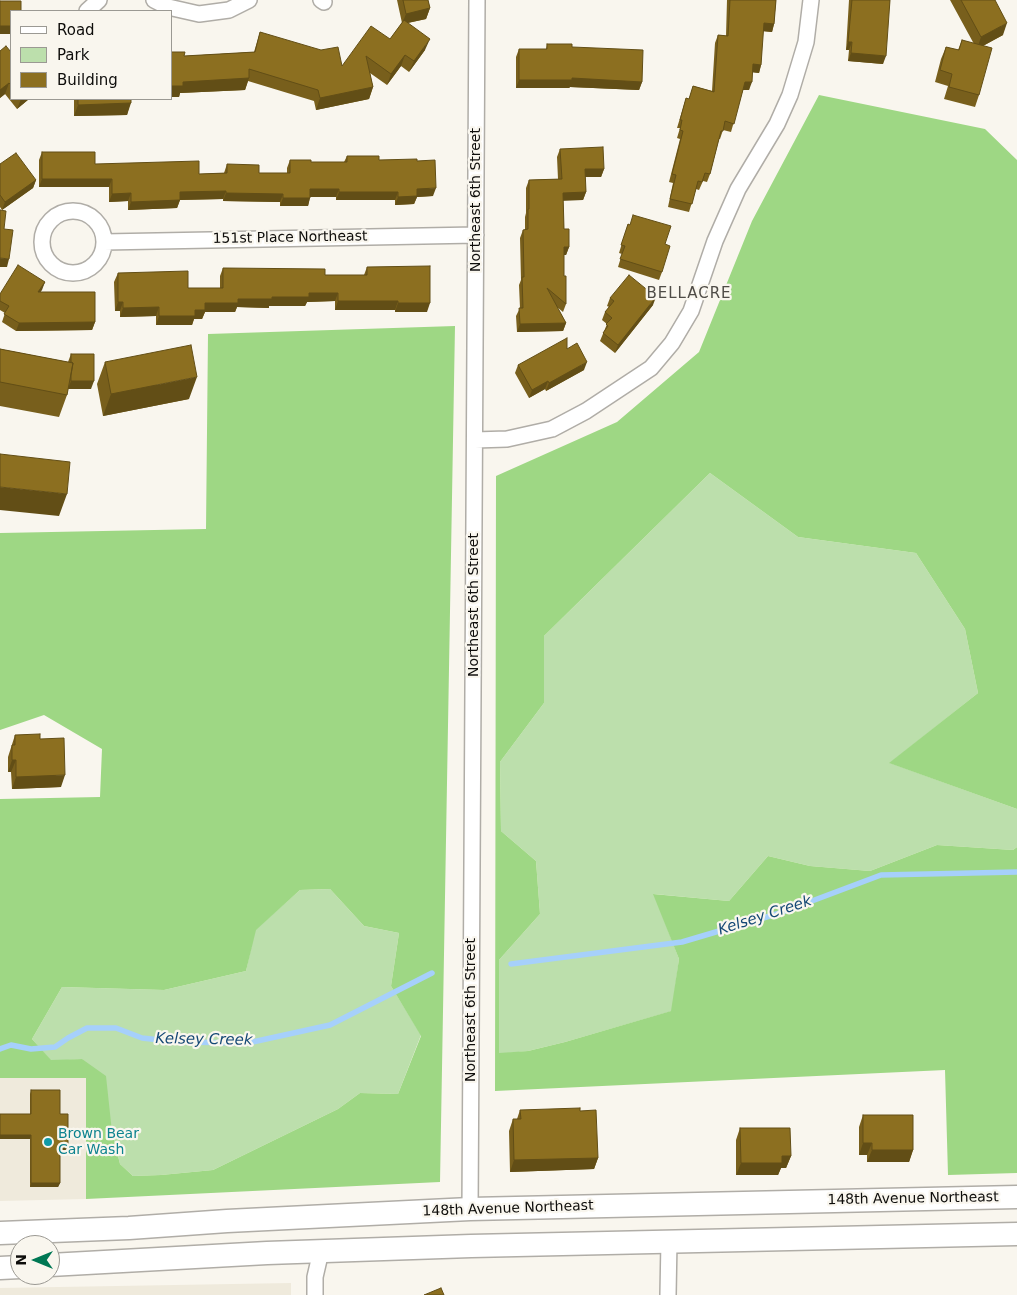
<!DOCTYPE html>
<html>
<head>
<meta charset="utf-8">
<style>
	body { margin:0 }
	#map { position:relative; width:1017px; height:1295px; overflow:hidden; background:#f9f6ee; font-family:"DejaVu Sans",sans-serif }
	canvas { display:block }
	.legend { position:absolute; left:10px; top:10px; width:162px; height:90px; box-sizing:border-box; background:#f9f6ee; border:1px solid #9b9993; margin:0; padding:6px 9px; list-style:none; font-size:15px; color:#0e0d0b }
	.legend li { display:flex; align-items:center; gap:10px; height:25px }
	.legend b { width:25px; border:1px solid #9b9993 }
	.north { position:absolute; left:10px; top:1235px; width:50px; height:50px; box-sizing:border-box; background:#f9f6ee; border:1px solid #9b9993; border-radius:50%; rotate:270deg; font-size:14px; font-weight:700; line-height:20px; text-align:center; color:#0e0d0b }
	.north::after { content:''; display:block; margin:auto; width:18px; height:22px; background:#007854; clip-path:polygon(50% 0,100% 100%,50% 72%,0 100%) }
</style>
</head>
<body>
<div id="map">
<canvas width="1017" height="1295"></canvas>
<ul class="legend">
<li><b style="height:6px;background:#fff"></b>Road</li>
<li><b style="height:14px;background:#bcdfac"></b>Park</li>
<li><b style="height:14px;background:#8c6f20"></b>Building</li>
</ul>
<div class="north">N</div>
</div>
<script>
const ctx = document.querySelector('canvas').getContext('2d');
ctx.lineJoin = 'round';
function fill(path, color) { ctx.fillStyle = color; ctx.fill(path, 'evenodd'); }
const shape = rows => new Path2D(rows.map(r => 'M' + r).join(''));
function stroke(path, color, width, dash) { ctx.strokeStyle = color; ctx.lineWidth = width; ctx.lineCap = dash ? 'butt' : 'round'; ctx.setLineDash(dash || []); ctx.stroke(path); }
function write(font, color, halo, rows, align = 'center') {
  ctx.font = font + ' "DejaVu Sans",sans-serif'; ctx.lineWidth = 4.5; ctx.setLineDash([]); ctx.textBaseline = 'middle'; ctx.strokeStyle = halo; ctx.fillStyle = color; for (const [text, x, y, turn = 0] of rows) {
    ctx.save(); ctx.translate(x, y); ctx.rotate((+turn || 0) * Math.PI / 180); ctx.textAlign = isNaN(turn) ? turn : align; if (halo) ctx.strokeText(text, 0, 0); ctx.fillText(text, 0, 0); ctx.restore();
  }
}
const built = shape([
	[0,1078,86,1078,86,1199,0,1201],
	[291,1283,291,1295,0,1295,0,1288]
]);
const green = shape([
	[710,473,798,537,916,553,965,629,978,693,890,763,1017,809,1017,847,1013,850,937,845,870,871,810,866,768,856,729,901,654,894,679,959,672,1011,565,1042,528,1051,499,1054,499,960,540,914,536,861,501,831,500,762,544,703,544,636],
	[330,889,364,926,399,933,391,986,421,1035,398,1094,360,1093,338,1109,213,1170,161,1175,133,1176,120,1164,112,1132,82,1059,51,1061,32,1039,62,987,164,990,246,971,255,930,300,890]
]);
const forest = shape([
	[819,95,985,129,1017,160,1017,809,889,763,978,693,965,629,916,553,798,537,710,473,544,636,544,703,500,762,501,831,536,861,540,914,499,960,499,1053,528,1051,565,1042,671,1011,679,959,653,894,729,901,768,856,810,866,870,871,937,845,1013,850,1017,847,1017,1173,948,1175,945,1070,495,1091,496,476,617,422,699,352,752,221],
	[455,326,440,1182,86,1199,86,1078,0,1078,0,799,100,797,102,749,44,715,0,730,0,533,206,529,208,334],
	[330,889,364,926,399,933,391,986,421,1036,398,1094,360,1093,338,1109,213,1170,161,1175,133,1176,120,1164,112,1132,106,1076,82,1059,51,1060,32,1039,62,987,164,990,246,971,256,930,300,890]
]);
const stream = shape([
	[511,964,682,942,780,913,881,875,1017,872],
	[0,1049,11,1045,31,1049,55,1047,68,1038,87,1028,116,1028,142,1038,178,1042,248,1043,330,1025,432,973]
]);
const street = shape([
	[154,0,168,7,199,14,229,10,249,0],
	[321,0,324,2],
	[87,11,99,0],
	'42 242a31 31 0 1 1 62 0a31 31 0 1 1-62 0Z',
	[104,242,476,235],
	[475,440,507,439,552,429,586,411,651,368,672,343,691,311,715,241,738,189,777,124,790,95,806,42,811,0],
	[470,1209,477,0],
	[315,1295,315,1277,321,1251],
	[668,1295,669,1241]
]);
const primary = shape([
	[0,1233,129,1228,227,1221,470,1209,1017,1197],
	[50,1265,267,1253,471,1246,1017,1234],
	[0,1268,20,1267]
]);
const wall = shape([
	[397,0,428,0,430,8,426,19,408,23,425,50,409,72,401,66,387,85,370,73,373,87,369,99,316,110,314,101,248,81,245,90,180,93,179,97,171,97,184,56,254,52,260,32,342,66,390,39,402,23],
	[727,0,776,0,774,24,772,32,763,31,761,65,759,73,752,72,749,90,743,90,731,132,723,130,720,139,719,139,710,174,707,182,703,181,699,190,696,189,689,212,668,207,673,183,669,182,680,139,677,138,680,128,677,128,686,98,689,99,693,86,712,91,715,43,718,35,726,36],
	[849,0,890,0,883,64,848,61,849,50,846,50],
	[950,0,995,0,1003,35,983,46,979,95,975,107,944,99,948,86,935,82,941,59,946,47,958,50,962,40,974,44],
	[547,44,572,47,642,82,639,90,570,87,569,88,516,88,516,57,519,49,546,49],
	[0,51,11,52,11,99,29,99,17,109,5,94,0,98],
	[74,99,131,99,127,115,74,116],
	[560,149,604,169,601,177,585,177,586,192,583,200,563,200,564,229,569,247,566,255,564,255,564,276,566,304,563,312,557,307,566,323,563,331,517,332,516,316,520,308,519,285,521,280,520,238,523,230,525,230,525,217,526,213,526,188,529,180,558,179,557,157],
	[42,152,95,164,199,174,224,173,227,164,259,173,287,173,287,168,290,160,311,162,344,162,347,156,379,160,417,161,433,196,417,197,414,204,395,205,395,200,336,200,336,197,310,197,308,206,280,206,280,202,223,201,223,199,180,200,177,208,128,210,128,201,109,202,109,187,39,187,39,160],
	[0,164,36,180,33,188,2,210,0,207],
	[628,224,665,244,662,272,659,280,618,267,622,254,619,253],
	[367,267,427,312,395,312,395,310,335,310,335,301,307,302,305,306,269,306,269,308,237,307,235,312,205,312,202,319,194,319,192,325,156,325,156,316,120,317,120,311,115,311,114,282,118,273,188,288,220,288,220,276,223,268,325,275,364,275],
	[45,282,40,292,95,322,92,330,16,331,2,322,5,313,0,310,0,294],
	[610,298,653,305,615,353,600,341,607,324,602,320,605,312,609,307,607,306],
	[0,349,68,362,71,354,91,389,68,389,67,395,59,417,0,406],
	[567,349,584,370,546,391,545,389,529,398,515,373,518,365],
	[105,362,189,399,103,416,97,384],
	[15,735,40,739,61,787,12,789,11,772,8,772,8,757],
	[31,1090,60,1114,68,1146,66,1150,60,1150,60,1183,58,1187,30,1187,30,1139,0,1139,0,1114,30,1114,30,1094],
	[520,1110,580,1111,598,1158,594,1169,510,1172,509,1131,513,1119,517,1119],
	[863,1115,913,1150,909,1162,867,1162,867,1155,859,1155,859,1127],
	[740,1128,791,1156,786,1168,781,1168,778,1175,736,1175,736,1140]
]);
const shadedWall = shape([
	[430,8,426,19,402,24,406,14],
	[764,23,774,24,772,32,761,31],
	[1007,23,1003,35,977,49,981,37],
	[0,26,11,26,11,34,0,34],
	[430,39,425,50,409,72,414,61],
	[848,42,852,42,849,50,846,50],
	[851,53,886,56,883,64,848,61],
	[405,55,401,66,387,85,391,74],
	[753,64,761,65,759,73,750,72],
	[249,78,245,90,180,93,179,97,171,97,171,86,183,82],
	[572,78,642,82,639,90,570,87,569,88,516,88,519,80],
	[745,82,752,82,749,90,743,90],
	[9,83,5,94,0,98,0,90],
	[373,87,369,99,316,110,320,98],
	[21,99,29,99,17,109],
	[131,103,127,115,74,116,78,105],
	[585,169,604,169,601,177,582,177],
	[42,179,112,179,109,187,39,187],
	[36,180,33,188,2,210,5,202],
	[436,188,433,196,417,197,414,204,395,205,398,197,417,189],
	[310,189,339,189,336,197,308,197],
	[226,191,223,199,177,200,180,192],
	[339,192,398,192,395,200,336,200],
	[586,192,583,200,560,201,563,193],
	[131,193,128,201,109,202,112,194],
	[226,193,283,194,280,202,223,201],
	[283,198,310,198,308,206,280,206],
	[180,200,177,208,128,210,131,202],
	[564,247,569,247,566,255,561,255],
	[0,258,9,259,7,267,0,267],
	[45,282,42,290,35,300,38,292],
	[309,293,338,293,335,301,307,302,305,306,269,306,269,308,237,307,235,312,205,312,202,319,194,319,192,325,156,325,159,316,195,310,205,303,238,299,272,297],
	[656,297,653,305,615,353,618,345],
	[338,301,398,301,395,310,335,310],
	[118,302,123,302,120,311,115,311],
	[398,303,430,303,427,312,395,312],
	[159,307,156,316,120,317,123,308],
	[95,322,92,330,16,331,19,323],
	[566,323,563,331,517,332,520,324],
	[587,362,584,370,546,391,549,383],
	[197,377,189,399,103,416,111,394],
	[71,381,94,381,91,389,68,389],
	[548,381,545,389,529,398,532,390],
	[0,487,67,494,59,516,0,510],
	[12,760,16,760,11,772,8,772],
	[65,775,61,787,12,789,16,777],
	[0,1135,31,1135,30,1139,0,1139],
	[863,1143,872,1143,867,1155,859,1155],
	[60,1146,68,1146,66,1150,58,1150],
	[872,1150,913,1150,909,1162,867,1162],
	[782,1156,791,1156,786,1168,781,1168,778,1175,736,1175,741,1163],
	[598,1158,594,1169,510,1172,514,1160],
	[31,1183,60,1183,58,1187,30,1187]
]);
const building = shape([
	[403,0,428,0,430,8,406,14,403,0],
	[730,0,776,0,774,24,764,23,761,65,753,64,752,82,745,82,734,124,725,121,723,131,721,131,710,174,705,173,702,182,698,181,692,204,670,199,676,175,672,174,683,131,680,130,682,120,680,120,686,98,689,99,693,86,714,92,718,35,728,36,730,0],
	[852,0,890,0,886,56,851,53,852,42,848,42,852,0],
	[961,0,995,0,1007,23,981,37,961,0],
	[0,1,21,1,21,11,11,11,11,26,0,26,0,1],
	[404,20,430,39,414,61,405,55,391,74,366,56,373,87,320,98,318,90,249,69,249,78,183,82,183,86,171,86,171,52,185,52,184,56,255,52,260,32,321,50,338,47,342,66,371,26,390,39,404,20],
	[962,40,992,48,979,95,949,87,952,74,940,70,946,47,959,50,962,40],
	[547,44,572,44,572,47,643,50,642,82,572,78,572,80,519,80,519,49,547,49,547,44],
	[6,46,11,52,11,85,9,83,0,90,0,51,6,46],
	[78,99,131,99,131,103,78,105,78,99],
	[603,147,604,169,585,169,586,192,563,193,564,229,569,229,569,247,564,247,564,276,566,276,566,304,547,288,566,323,520,324,519,308,523,308,522,277,524,277,523,230,528,229,528,209,529,209,529,180,562,179,560,149,603,147],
	[42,152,95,152,95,164,199,161,199,174,227,173,227,164,259,165,259,173,290,173,290,160,311,160,311,162,347,162,347,156,379,156,379,160,417,159,417,161,435,160,436,188,417,189,417,196,398,197,398,192,339,192,339,189,310,189,310,198,283,198,283,194,226,193,226,191,180,192,180,200,131,202,131,193,112,194,112,179,42,179,42,152],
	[16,153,36,180,5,202,0,195,0,164,16,153],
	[0,210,6,211,4,229,13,230,9,259,0,258,0,210],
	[633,215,671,226,665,244,670,246,662,272,620,259,625,246,621,245,628,224,630,225,633,215],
	[18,265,45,282,38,292,95,292,95,322,19,323,4,314,9,306,0,301,0,294,18,265],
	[430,266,430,303,398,303,398,301,338,301,338,293,309,293,309,297,272,297,272,299,238,299,238,303,205,303,205,310,195,310,195,316,159,316,159,307,123,308,123,302,118,302,118,273,188,271,188,288,223,288,223,268,325,269,325,275,367,275,367,267,430,266],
	[629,275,656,297,618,345,603,333,608,326,606,324,612,318,605,312,614,301,610,298,629,275],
	[567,338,567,349,577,343,587,362,549,383,548,381,532,390,518,365,567,338],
	[191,345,197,377,111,394,105,362,191,345],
	[0,349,73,363,67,395,0,382,0,349],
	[71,354,94,354,94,381,71,381,71,375,73,363,71,362,71,354],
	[0,454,70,462,67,494,0,487,0,454],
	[40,734,40,739,64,738,65,775,16,777,16,760,12,760,12,745,15,745,15,735,40,734],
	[31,1090,60,1090,60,1114,68,1114,68,1146,60,1146,60,1183,31,1183,31,1135,0,1135,0,1114,31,1114,31,1090],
	[580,1108,580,1111,596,1110,598,1158,514,1160,513,1119,521,1119,520,1110,580,1108],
	[863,1115,913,1115,913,1150,872,1150,872,1143,863,1143,863,1115],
	[740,1128,790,1128,791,1156,782,1156,782,1163,741,1163,740,1128],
	[441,1288,444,1295,424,1295,441,1288]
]);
const markers = [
	[48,1142,5,"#0f9aa8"]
];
const streetNames = [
	["Northeast 6th Street",476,200,-90],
	["151st Place Northeast",290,238,-1],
	["Northeast 6th Street",474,605,-90],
	["Northeast 6th Street",471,1010,-90],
	["148th Avenue Northeast",913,1199,-1],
	["148th Avenue Northeast",508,1209,-2]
];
const cultureNames = [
	["Brown Bear",58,1134],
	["Car Wash",58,1150]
];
const neighbourhoodNames = [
	["BELLACRE",689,294]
];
const waterNames = [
	["Kelsey Creek",765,916,-18],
	["Kelsey Creek",204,1040,1]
];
fill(built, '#efeadc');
fill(green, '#bcdfac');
fill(forest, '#9ed784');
stroke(stream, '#a6d0fb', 5.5);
stroke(street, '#b0ada7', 18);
stroke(primary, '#b0ada7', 25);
stroke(street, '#fff', 15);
stroke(primary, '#fff', 22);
fill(wall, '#785f1c');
fill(shadedWall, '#624e16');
fill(building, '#8c6f20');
stroke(building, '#624e16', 1);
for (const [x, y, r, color] of markers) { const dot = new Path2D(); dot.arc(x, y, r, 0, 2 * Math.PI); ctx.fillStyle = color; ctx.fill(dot); stroke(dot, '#f9f6ee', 2); }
write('14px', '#0e0d0b', '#f9f6ee', streetNames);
write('14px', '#0d838f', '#f9f6ee', cultureNames, 'left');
ctx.letterSpacing = '1px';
write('15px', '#4f4c47', '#f9f6ee', neighbourhoodNames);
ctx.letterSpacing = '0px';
write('italic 15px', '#144875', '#f9f6ee', waterNames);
</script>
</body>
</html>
